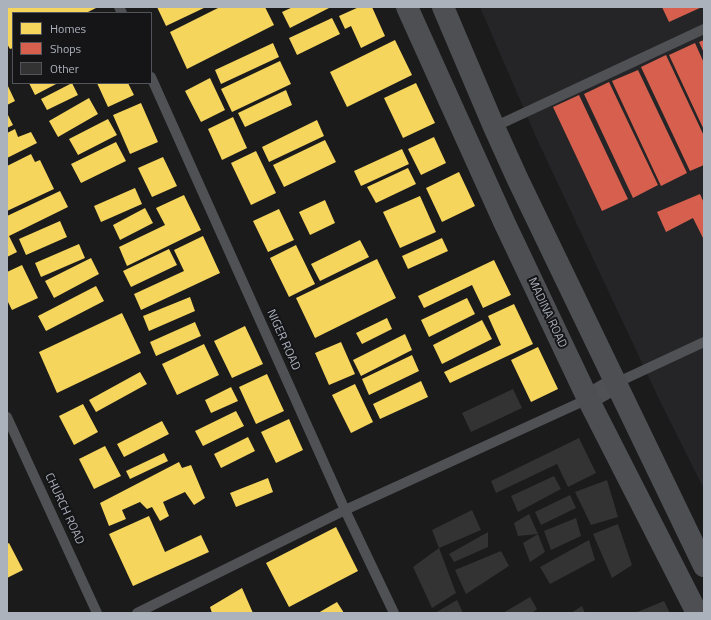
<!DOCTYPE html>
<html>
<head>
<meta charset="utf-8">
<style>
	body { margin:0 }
	#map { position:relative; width:711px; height:620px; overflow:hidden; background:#1b1b1b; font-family:"Titillium Web",sans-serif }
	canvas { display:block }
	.frame { position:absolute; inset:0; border:8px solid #acb2bc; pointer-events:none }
	.legend { position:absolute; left:12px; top:12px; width:140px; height:72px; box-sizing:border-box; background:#151518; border:1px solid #51545a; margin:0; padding:5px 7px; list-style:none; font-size:12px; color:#acb2bc }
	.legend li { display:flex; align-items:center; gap:8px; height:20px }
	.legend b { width:20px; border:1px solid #51545a }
</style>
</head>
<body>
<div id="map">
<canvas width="711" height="620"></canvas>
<div class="frame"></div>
<ul class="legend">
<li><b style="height:11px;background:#f6d55c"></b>Homes</li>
<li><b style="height:11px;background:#d6604d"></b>Shops</li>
<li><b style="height:11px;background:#333"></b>Other</li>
</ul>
</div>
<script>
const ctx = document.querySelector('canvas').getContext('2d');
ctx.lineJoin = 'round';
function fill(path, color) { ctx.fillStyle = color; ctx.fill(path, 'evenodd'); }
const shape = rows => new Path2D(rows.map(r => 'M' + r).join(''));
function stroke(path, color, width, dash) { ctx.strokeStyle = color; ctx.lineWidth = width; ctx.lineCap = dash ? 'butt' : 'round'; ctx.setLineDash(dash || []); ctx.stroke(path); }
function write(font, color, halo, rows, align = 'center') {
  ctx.font = font + ' "Titillium Web",sans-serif'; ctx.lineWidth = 4; ctx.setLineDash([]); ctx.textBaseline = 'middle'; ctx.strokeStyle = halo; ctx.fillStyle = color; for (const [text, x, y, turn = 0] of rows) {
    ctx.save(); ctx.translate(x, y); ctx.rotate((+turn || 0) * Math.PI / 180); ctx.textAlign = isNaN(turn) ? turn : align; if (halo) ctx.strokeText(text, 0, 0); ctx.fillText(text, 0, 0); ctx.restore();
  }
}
const built = shape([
	[480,7,704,7,704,489,659,399,536,137]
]);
const homes = shape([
	[7,7,98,7,86,13,13,13,13,48,10,49,7,44],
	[157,7,206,7,166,26],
	[220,7,265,7,274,25,187,69,170,32],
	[293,7,331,7,290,28,282,12],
	[359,7,372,7,385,36,361,48,351,26,345,29,339,16],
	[332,18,340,34,297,55,289,38],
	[395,40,412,75,347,107,330,72],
	[273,43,279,57,221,84,215,70],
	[280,61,291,84,232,112,221,89],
	[210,78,225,110,201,122,185,91],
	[29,83,58,83,35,95],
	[72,83,78,95,47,110,41,99],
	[97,83,128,83,134,95,108,107],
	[416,83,435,123,403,138,384,98],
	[7,84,15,101,7,105],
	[286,90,292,105,245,127,238,113],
	[89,98,98,114,58,137,49,121],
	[141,103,158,142,130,154,113,115],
	[7,113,13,125,7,128],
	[233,117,247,148,222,160,208,129],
	[108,119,117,135,78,155,69,139],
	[317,120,324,136,269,162,262,147],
	[15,129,18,137,31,132,37,143,7,158,7,133],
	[434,137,446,163,421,175,408,149],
	[325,140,336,162,284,187,273,165],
	[116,142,126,161,81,183,71,164],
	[402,149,409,164,361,186,354,171],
	[256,151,276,193,251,205,231,163],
	[31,154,35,162,40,160,54,189,7,211,7,166],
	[163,157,177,186,152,197,138,168],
	[408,168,416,184,376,203,367,187],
	[459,172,475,206,442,222,426,188],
	[135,188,142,204,101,222,94,206],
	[60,191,68,207,9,236,17,252,7,257,7,216],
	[184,195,201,230,127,266,119,247,165,225,156,208],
	[420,196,436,232,400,248,383,212],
	[325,200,335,223,310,235,299,212],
	[145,208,153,223,120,240,113,225],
	[279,209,294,240,268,252,253,221],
	[60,221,67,237,26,255,19,239],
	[203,236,220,273,141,310,134,294,184,271,174,250],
	[442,238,448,251,408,269,402,256],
	[360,240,369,257,320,281,311,264],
	[79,244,85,258,41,277,35,263],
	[296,245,315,284,289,297,270,258],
	[169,249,177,265,131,287,123,271],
	[91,258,99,274,54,298,45,281],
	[377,259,396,298,315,338,296,298],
	[494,260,511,295,483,308,472,285,424,308,418,296],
	[22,265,38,298,12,310,7,300,7,272],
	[96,286,104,301,46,331,38,316],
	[190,297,195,311,149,331,143,316],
	[467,298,475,314,429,337,421,320],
	[514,304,533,344,450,383,444,372,501,345,488,316],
	[122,313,141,353,57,393,39,352],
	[387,318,392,329,362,344,356,333],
	[482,320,492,339,442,364,433,345],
	[195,322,201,336,156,356,150,342],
	[245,326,263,364,232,378,214,341],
	[405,334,412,350,361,376,353,360],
	[341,342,355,374,329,385,315,353],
	[204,344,219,375,177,395,162,364],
	[538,347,558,389,531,402,511,360],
	[412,355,419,371,369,395,362,379],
	[140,372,147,384,96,412,89,400],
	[267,374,284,411,256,424,239,387],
	[421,381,428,397,380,419,373,404],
	[355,384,373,422,351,433,332,395],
	[231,387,238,401,211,413,205,400],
	[83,404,98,432,74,445,59,416],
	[236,411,244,426,203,446,195,431],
	[289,419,303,450,276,463,261,432],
	[162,421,169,434,124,457,117,444],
	[248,437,255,451,221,468,214,454],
	[105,446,121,476,94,489,79,459],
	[164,453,168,461,130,479,126,471],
	[179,462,182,468,191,465,205,498,194,505,185,492,163,502,169,516,160,521,152,507,147,509,140,502,122,510,126,519,109,526,100,503],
	[268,478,273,492,236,507,230,493],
	[149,516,165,552,201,535,209,552,133,586,109,534],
	[336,527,358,571,289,607,266,563],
	[9,543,23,570,7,578,7,544],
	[242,588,253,613,212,613,210,607],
	[337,602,344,613,318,613]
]);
const shops = shape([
	[662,7,702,7,669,22],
	[704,40,704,53,699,42],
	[695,43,704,63,704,130,669,55],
	[666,55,704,136,704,165,690,171,641,67],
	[638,70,687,173,661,186,612,81],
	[609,82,658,185,633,198,584,94],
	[579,95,628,199,602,211,553,107],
	[700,194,704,203,704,240,693,218,666,232,657,212]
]);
const building = shape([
	[513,389,522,408,471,432,462,413],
	[579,438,596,473,568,487,557,464,496,493,491,481],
	[554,476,561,489,518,512,511,496],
	[607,480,618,517,591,525,575,492],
	[570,495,576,508,541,525,535,512],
	[472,510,481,530,439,548,432,530],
	[529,514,538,534,545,552,530,562,523,543,538,534,518,536,514,523],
	[576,518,581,536,551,550,544,531],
	[618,524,632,565,612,578,593,534],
	[488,532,488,547,454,562,449,554],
	[589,540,595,560,550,584,540,567],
	[439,548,456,593,432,608,413,567],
	[501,551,509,566,466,594,455,570],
	[530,597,537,609,532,613,503,613],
	[457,600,463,613,435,613],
	[664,601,670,613,635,613],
	[582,606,585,613,571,613]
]);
const lane = shape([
	[119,7,122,13],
	[151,77,345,510,394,613],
	[494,127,704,29],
	[616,383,704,342],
	[7,417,97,613],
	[137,613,345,510,588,399]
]);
const street = shape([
	[588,399,616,383]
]);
const secondary = shape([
	[407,7,505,224,588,399,697,613],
	[443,7,494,127,518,180,704,566]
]);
const streetNames = [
	["MADINA ROAD",547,313,65],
	["NIGER ROAD",283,340,66],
	["CHURCH ROAD",64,509,65]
];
fill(built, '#252528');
fill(homes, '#f6d55c');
fill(shops, '#d6604d');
fill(building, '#333');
stroke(lane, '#4f5154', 10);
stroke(street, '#4f5154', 21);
stroke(secondary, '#4e4f53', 22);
write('12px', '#acb2bc', '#151518', streetNames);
</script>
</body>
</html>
